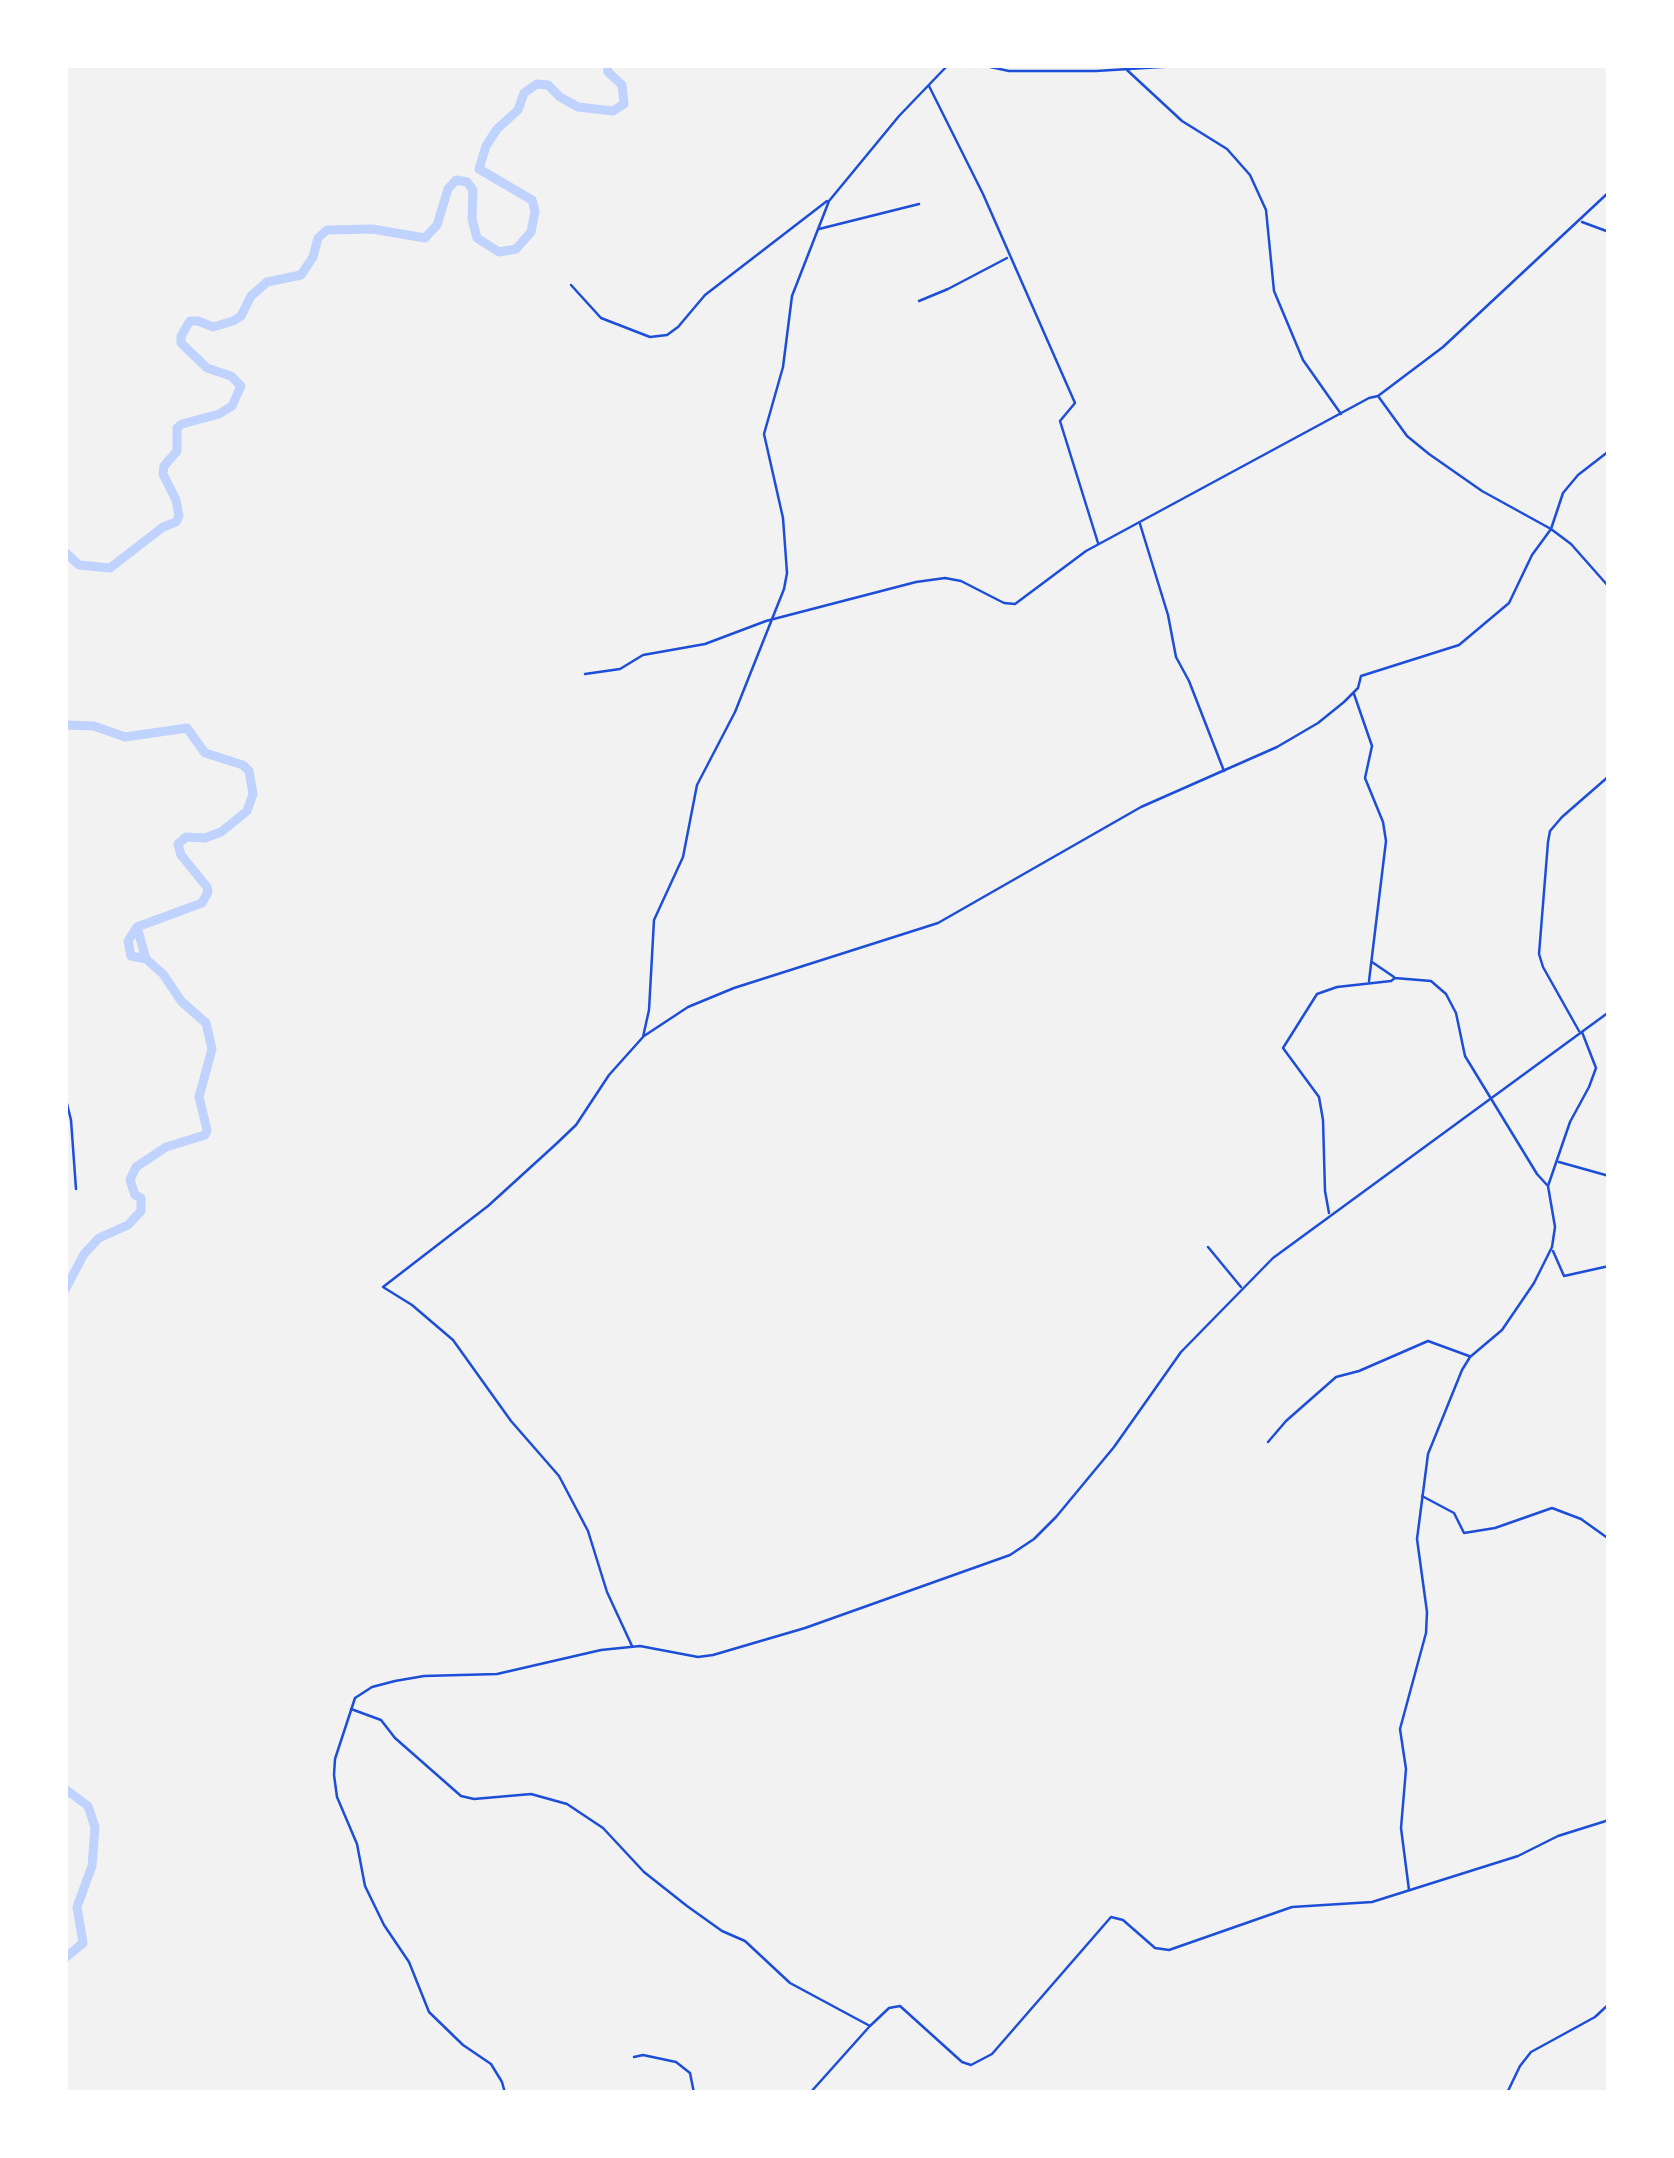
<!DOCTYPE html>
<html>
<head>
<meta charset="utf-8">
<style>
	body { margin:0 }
	#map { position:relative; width:1674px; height:2158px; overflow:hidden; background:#f2f2f2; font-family:Inter,sans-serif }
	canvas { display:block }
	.frame { position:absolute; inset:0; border:68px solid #fff; pointer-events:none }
</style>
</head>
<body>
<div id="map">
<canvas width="1674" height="2158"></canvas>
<div class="frame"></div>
</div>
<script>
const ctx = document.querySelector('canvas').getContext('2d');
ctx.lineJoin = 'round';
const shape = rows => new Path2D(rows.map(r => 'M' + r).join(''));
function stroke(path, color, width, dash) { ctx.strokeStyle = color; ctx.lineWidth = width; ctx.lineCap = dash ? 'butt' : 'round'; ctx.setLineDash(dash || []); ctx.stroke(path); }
const river = shape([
	[65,552,79,565,110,568,163,527,176,522,179,516,176,500,163,474,164,466,177,451,177,428,182,424,219,414,232,406,241,386,231,376,207,368,181,343,181,336,190,321,198,321,213,327,233,321,241,316,251,296,267,282,301,275,313,257,318,238,327,230,372,229,425,238,437,225,448,189,456,180,467,182,473,190,472,219,477,238,499,252,516,249,531,232,535,211,532,200,479,169,486,146,497,129,518,110,524,93,537,84,548,85,560,97,578,107,613,111,624,104,622,85,608,72,607,65],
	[65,725,94,726,125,737,187,728,205,753,243,765,249,771,253,794,247,811,221,832,205,838,186,837,178,844,181,855,207,887,208,892,202,903,137,927,128,941,131,956,146,959,163,974,181,1001,206,1023,212,1049,199,1097,207,1130,205,1135,166,1147,136,1167,130,1180,135,1195,141,1198,141,1211,128,1225,99,1238,84,1254,65,1290],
	[137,927,146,959],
	[65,1789,88,1806,95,1827,92,1866,77,1907,83,1943,65,1958]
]);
const minor = shape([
	[981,65,1009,71,1096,71,1194,65],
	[1127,70,1182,121,1227,149,1250,175,1266,210,1274,291,1303,360,1341,414],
	[929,86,983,194,1075,403,1060,421,1098,543],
	[1609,192,1443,347,1378,396,1407,436,1429,454,1482,491,1551,529,1571,544,1609,587],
	[1582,222,1609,232],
	[819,229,919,204],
	[571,285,601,318,650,337,667,335,678,327,705,295,827,201],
	[919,301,948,289,1007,258],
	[1140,524,1168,615,1176,657,1189,681,1224,771],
	[585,674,620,669,643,655,705,644,766,621,916,582,945,578,961,581,1004,603,1015,604,1086,551,1369,398,1378,396],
	[1354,694,1372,746,1365,778,1383,822,1386,841,1369,981],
	[1372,962,1394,977],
	[1579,1031,1543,967,1539,954,1548,842,1550,831,1562,817,1609,776],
	[644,1036,688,1007,734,988,938,923,1141,807,1277,747,1318,723,1344,702,1358,688,1361,676,1459,645,1509,603,1532,555,1551,529,1563,493,1578,475,1609,451],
	[65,1096,71,1120,76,1189],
	[1559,1162,1609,1176],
	[1329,1213,1325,1191,1323,1120,1319,1097,1283,1048,1317,994,1337,987,1391,981,1395,978,1431,981,1446,994,1456,1013,1465,1056,1537,1174,1547,1185],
	[1208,1247,1241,1287],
	[1553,1251,1564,1276,1609,1266],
	[1268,1442,1286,1421,1336,1377,1359,1371,1428,1341,1469,1356],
	[1422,1496,1454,1513,1464,1533,1495,1528,1552,1508,1581,1519,1609,1539],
	[632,1646,607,1592,588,1531,559,1476,511,1421,453,1340,412,1305,383,1287,488,1206,555,1145,576,1125,609,1075,643,1037,649,1010,654,920,683,857,697,785,735,712,784,589,787,573,783,518,764,434,783,367,792,296,829,201,899,116,948,65],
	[351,1709,381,1720,395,1738,461,1796,474,1799,531,1794,567,1804,603,1828,644,1872,687,1906,722,1931,745,1941,790,1983,870,2026,889,2008,900,2006,962,2062,971,2065,992,2054,1111,1917,1123,1920,1155,1948,1169,1950,1292,1907,1372,1902,1518,1856,1558,1836,1609,1820],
	[1409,1890,1401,1828,1406,1769,1400,1729,1426,1633,1427,1612,1417,1539,1428,1454,1462,1370,1470,1357,1502,1330,1534,1283,1552,1247,1555,1227,1548,1186,1570,1122,1589,1087,1596,1068,1582,1032],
	[634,2057,643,2055,676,2062,690,2073,694,2093],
	[505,2093,502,2082,491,2064,463,2045,429,2012,409,1962,384,1925,365,1886,357,1844,337,1797,334,1775,335,1759,355,1698,372,1687,395,1681,424,1676,497,1674,601,1650,640,1646,698,1657,713,1655,805,1628,1010,1555,1034,1539,1056,1517,1114,1447,1181,1352,1273,1258,1609,1012],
	[810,2093,869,2027],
	[1507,2093,1520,2066,1531,2052,1595,2017,1609,2004]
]);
stroke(river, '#bfd3fe', 9);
stroke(minor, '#1d4ed8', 2.5);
</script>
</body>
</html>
